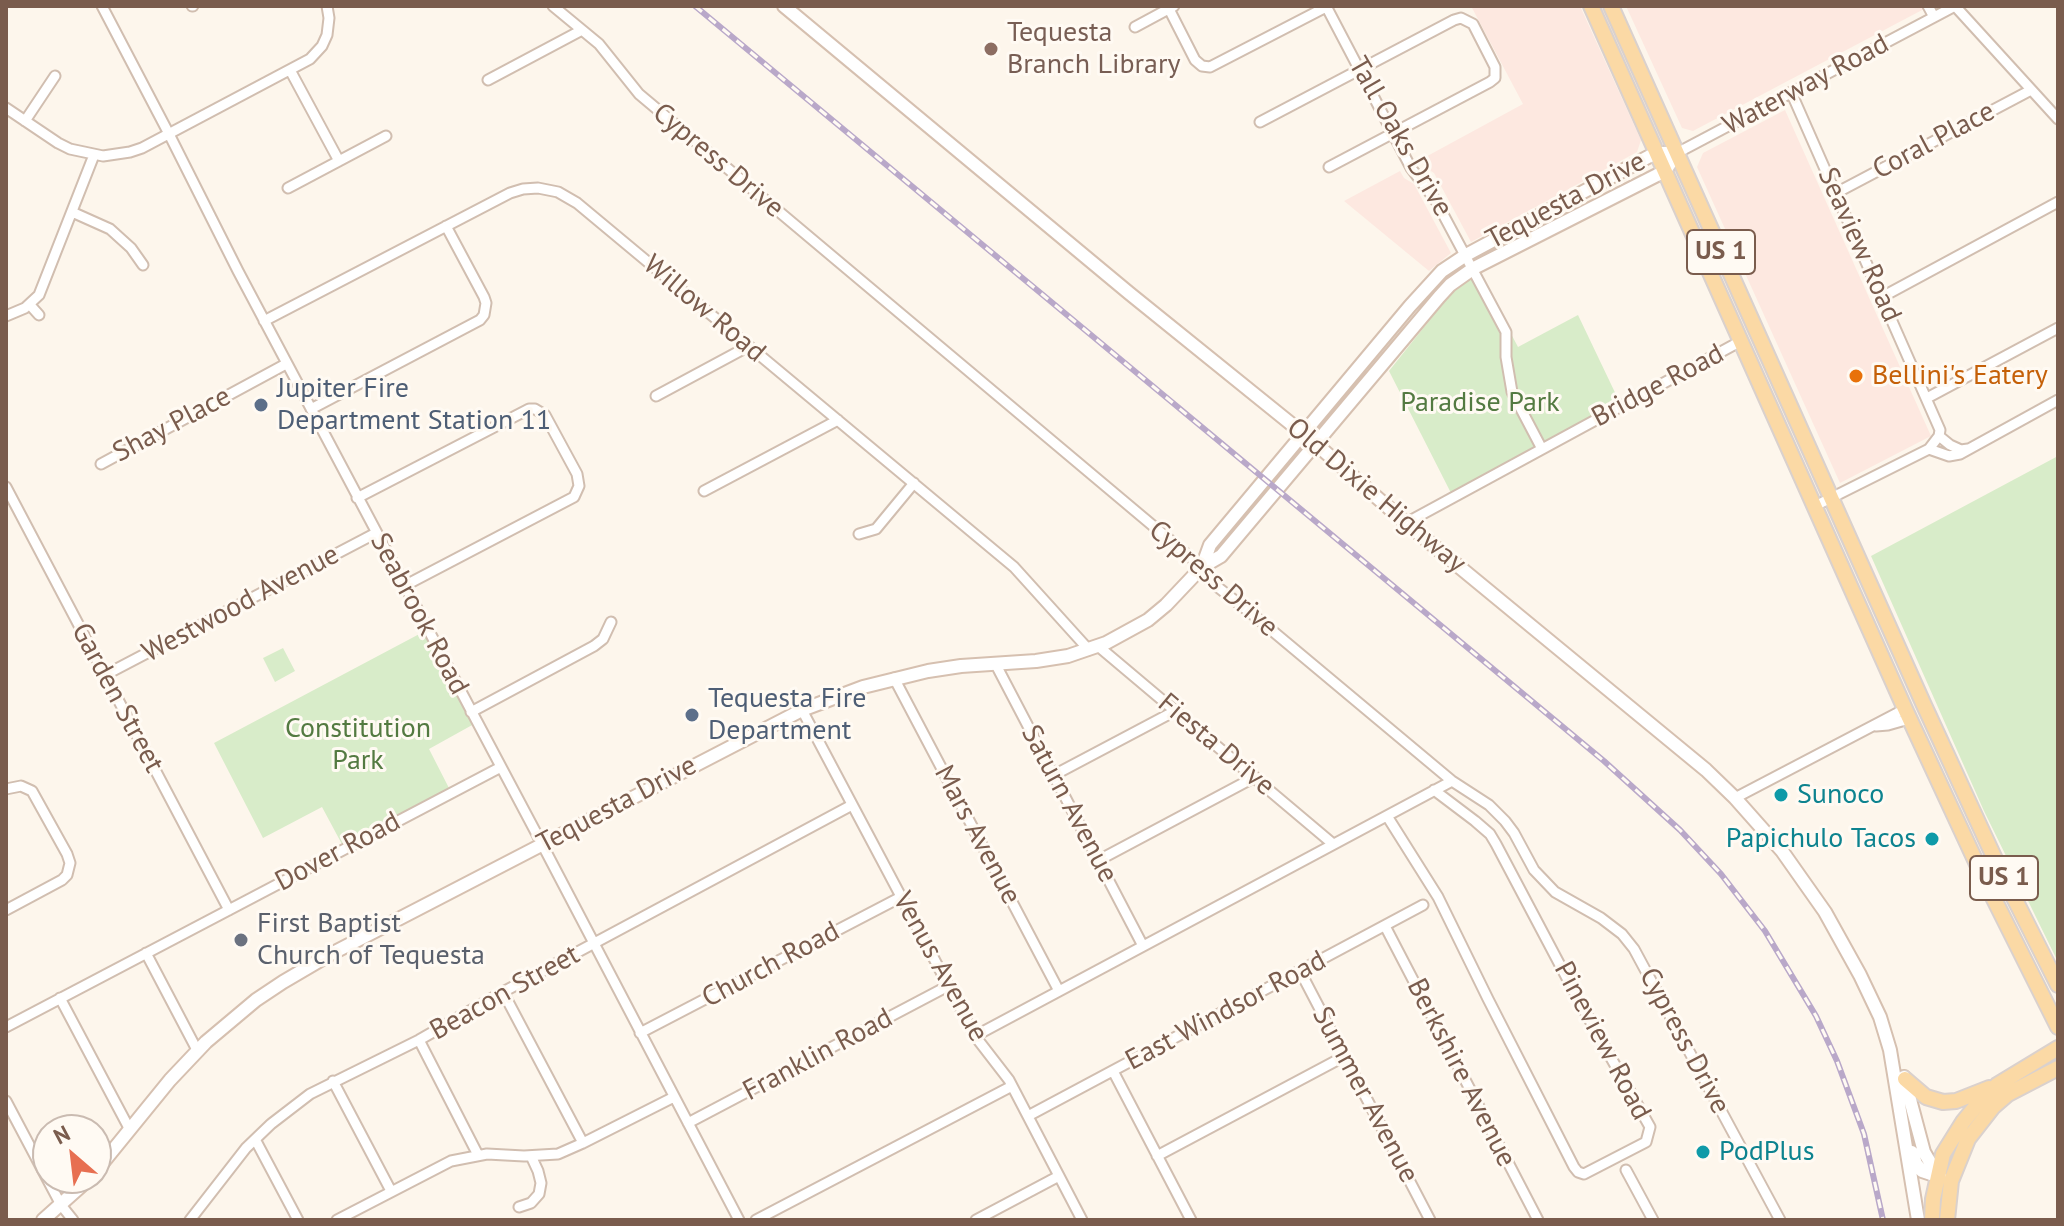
<!DOCTYPE html>
<html>
<head>
<meta charset="utf-8">
<style>
	body { margin:0 }
	#map { position:relative; width:2064px; height:1226px; overflow:hidden; background:#fdf6ec; font-family:"PT Sans",sans-serif }
	canvas { display:block }
	.frame { position:absolute; inset:0; border:8px solid #7a5c4d; pointer-events:none }
	.north { position:absolute; left:32px; top:1114px; width:80px; height:80px; box-sizing:border-box; background:#fffaf3; border:2px solid #cabbb1; border-radius:50%; rotate:332deg; font-size:22px; font-weight:700; line-height:32px; text-align:center; color:#7a5c4d }
	.north::after { content:''; display:block; margin:auto; width:28px; height:36px; background:#e76f51; clip-path:polygon(50% 0,100% 100%,50% 72%,0 100%) }
</style>
</head>
<body>
<div id="map">
<canvas width="2064" height="1226"></canvas>
<div class="frame"></div>
<div class="north">N</div>
</div>
<script>
const ctx = document.querySelector('canvas').getContext('2d');
ctx.lineJoin = 'round';
function fill(path, color) { ctx.fillStyle = color; ctx.fill(path, 'evenodd'); }
const shape = rows => new Path2D(rows.map(r => 'M' + r).join(''));
function stroke(path, color, width, dash) { ctx.strokeStyle = color; ctx.lineWidth = width; ctx.lineCap = dash ? 'butt' : 'round'; ctx.setLineDash(dash || []); ctx.stroke(path); }
function write(font, color, halo, rows, align = 'center') {
  ctx.font = font + ' "PT Sans",sans-serif'; ctx.lineWidth = 6; ctx.setLineDash([]); ctx.textBaseline = 'middle'; ctx.strokeStyle = halo; ctx.fillStyle = color; for (const [text, x, y, turn = 0] of rows) {
    ctx.save(); ctx.translate(x, y); ctx.rotate((+turn || 0) * Math.PI / 180); ctx.textAlign = isNaN(turn) ? turn : align; if (halo) ctx.strokeText(text, 0, 0); ctx.fillText(text, 0, 0); ctx.restore();
  }
}
const commercial = shape([
	[1471,6,1580,6,1641,140,1637,152,1471,242,1434,173,1425,167,1420,160,1523,104],
	[1626,6,1922,6,1924,9,1693,131,1682,128],
	[1785,110,1931,436,1840,483,1697,167,1703,153],
	[1400,171,1404,178,1414,184,1451,253,1429,271,1344,201]
]);
const green = shape([
	[1479,273,1518,347,1578,315,1620,403,1452,495,1389,371,1452,292],
	[2058,456,2058,962,1984,811,1871,556],
	[425,631,474,724,429,749,451,792,344,848,322,807,263,838,214,743],
	[283,648,295,671,275,682,263,658]
]);
const street = shape([
	[102,6,169,134,238,271,542,844,739,1220],
	[192,6,193,6],
	[553,6,599,44,639,94,1202,567,1210,581,1257,618,1452,781,1489,805,1505,821,1514,833,1534,870,1555,892,1601,918,1622,934,1634,949,1780,1220],
	[1326,6,1411,168,1436,201,1506,332,1506,357,1512,392,1542,449],
	[1928,6,1934,17],
	[1169,9,1195,60,1202,66,1210,67,1328,6],
	[1135,27,1174,6],
	[290,70,339,161],
	[488,80,582,30],
	[1791,92,1940,430,1939,436,1929,449,1815,506],
	[6,108,58,143,70,149,103,156,130,152,142,148,310,59,322,46,327,35,329,18,327,6],
	[25,121,55,76],
	[1260,122,1454,20,1461,18,1473,24,1495,67,1495,78,1490,82,1329,167],
	[1677,153,1955,6,2058,119],
	[288,188,386,136],
	[1836,193,2031,90],
	[72,212,110,229,131,248,143,265],
	[1882,297,2058,202],
	[30,305,39,315],
	[6,316,25,308,39,295,94,155],
	[264,321,510,193,523,189,538,188,558,192,577,203,1014,567,1089,650],
	[656,396,749,346],
	[1927,398,2058,328],
	[311,409,480,320,484,315,486,303,484,297,446,226],
	[1939,436,1950,445,1961,450,1968,449],
	[1929,449,1949,456,1960,454,2058,400],
	[101,464,286,364],
	[6,487,229,910],
	[704,491,838,420],
	[357,498,529,409,535,409,545,415,577,474,579,486,574,497,404,586],
	[1406,523,1741,341],
	[859,534,876,529,914,483],
	[1098,646,1333,844],
	[995,663,1143,946],
	[105,675,376,533],
	[894,678,1059,991],
	[802,710,975,1036,1009,1080,1082,1220],
	[471,712,594,646,603,639,611,622],
	[1876,726,1888,725,1909,719],
	[1054,775,1175,711],
	[6,789,21,786,32,791,67,854,70,863,67,875,62,880,6,910],
	[1735,798,1905,709],
	[1387,816,1438,897,1488,999,1574,1167,1578,1172,1584,1174,1646,1142,1650,1127,1579,1001,1496,844,1490,834,1475,821,1434,790],
	[1099,860,1255,777],
	[1385,926,1538,1220],
	[146,953,197,1050],
	[1300,971,1430,1220],
	[503,992,583,1143],
	[60,998,130,1130],
	[6,1027,501,767],
	[640,1033,901,897],
	[975,1036,1452,781],
	[419,1040,478,1155],
	[1113,1071,1191,1220],
	[333,1081,391,1191],
	[6,1101,61,1205,73,1220],
	[1028,1116,1423,905],
	[688,1123,948,986],
	[256,1141,298,1220],
	[1157,1156,1345,1056],
	[1626,1170,1653,1220],
	[519,1207,531,1203,539,1194,541,1183,538,1171,531,1156],
	[190,1220,246,1148,271,1124,310,1094,419,1040,503,992,852,805],
	[337,1220,451,1161,487,1154,524,1156,558,1154,583,1143,674,1097],
	[756,1220,1012,1086],
	[976,1220,1059,1176]
]);
const secondary = shape([
	[784,6,1129,293,1316,444,1406,523,1706,770,1735,798,1782,851,1825,912,1860,975,1880,1017,1890,1050,1918,1220],
	[1202,567,1221,556,1439,297,1450,285,1474,268,1665,171,1677,153],
	[1904,1077,1924,1152,1938,1176],
	[1912,1152,1916,1164,1922,1171,1940,1177],
	[96,1171,170,1080,206,1042,256,1000,283,982,329,955,802,710,863,687,928,671,961,666,1036,661,1068,656,1106,643,1148,620,1166,605,1202,567,1210,545,1410,306,1442,271,1466,255,1648,157,1657,153,1677,153],
	[43,1220,90,1178]
]);
const primary = shape([
	[1591,6,1905,709,1983,877,2058,1027],
	[1611,6,1923,703,2000,870,2058,985],
	[1905,1079,1926,1097,1943,1102,1956,1101,1989,1088],
	[1932,1220,1933,1199,1943,1154,1963,1122,1976,1106,1997,1085,2058,1048],
	[1947,1220,1951,1181,1968,1139,1993,1107,2008,1094,2058,1068]
]);
const rail = shape([
	[695,6,1604,761,1680,830,1721,874,1765,931,1816,1016,1837,1061,1864,1134,1883,1220]
]);
const markers = [
	[991,49,8,"#8d6e63"],
	[1856,376,8,"#e8710a"],
	[261,405,8,"#5c6f8a"],
	[692,715,8,"#5c6f8a"],
	[1781,795,8,"#0f9aa8"],
	[1932,839,8,"#0f9aa8"],
	[241,940,8,"#6b7280"],
	[1703,1152,8,"#0f9aa8"]
];
const shields = [
	[1721,252,68],
	[2004,878,68]
];
const shieldNames = [
	["US 1",1721,252],
	["US 1",2004,878]
];
const educationNames = [
	["Tequesta",1007,33],
	["Branch Library",1007,65]
];
const streetNames = [
	["Waterway Road",1806,85,-28],
	["Tall Oaks Drive",1400,137,60],
	["Coral Place",1934,141,-28],
	["Cypress Drive",718,161,40],
	["Tequesta Drive",1566,201,-28],
	["Seaview Road",1859,245,66],
	["Willow Road",704,309,40],
	["Bridge Road",1658,386,-28],
	["Shay Place",172,425,-28],
	["Old Dixie Highway",1376,496,40],
	["Cypress Drive",1213,579,41],
	["Westwood Avenue",241,604,-28],
	["Seabrook Road",419,614,62],
	["Garden Street",117,698,62],
	["Fiesta Drive",1216,745,40],
	["Saturn Avenue",1069,804,62],
	["Tequesta Drive",617,805,-28],
	["Mars Avenue",977,835,62],
	["Dover Road",338,852,-28],
	["Church Road",771,965,-28],
	["Venus Avenue",940,967,61],
	["Beacon Street",505,993,-29],
	["East Windsor Road",1226,1011,-28],
	["Pineview Road",1602,1041,62],
	["Cypress Drive",1684,1041,62],
	["Franklin Road",818,1055,-28],
	["Berkshire Avenue",1461,1073,63],
	["Summer Avenue",1365,1095,62]
];
const foodNames = [
	["Bellini's Eatery",1872,376]
];
const serviceNames = [
	["Jupiter Fire",277,389],
	["Department Station 11",277,421],
	["Tequesta Fire",708,699],
	["Department",708,731]
];
const parkNames = [
	["Paradise Park",1480,403],
	["Constitution",358,729],
	["Park",358,761]
];
const cultureNames = [
	["Sunoco",1797,795],
	["Papichulo Tacos",1916,839,"right"],
	["PodPlus",1719,1152]
];
const worshipNames = [
	["First Baptist",257,924],
	["Church of Tequesta",257,956]
];
fill(commercial, '#fde8e0');
fill(green, '#d8ecc9');
stroke(street, '#d1beb0', 13);
stroke(secondary, '#d6c0b0', 16);
stroke(primary, '#dad1cd', 18);
stroke(street, '#fff', 9);
stroke(secondary, '#fff', 12);
stroke(primary, '#fbd9a5', 14);
stroke(rail, '#b9a8c9', 6);
stroke(rail, '#fffaf3', 3, [9]);
for (const [x, y, r, color] of markers) { const dot = new Path2D(); dot.arc(x, y, r, 0, 2 * Math.PI); ctx.fillStyle = color; ctx.fill(dot); stroke(dot, '#fffaf3', 3); }
for (const [x, y, w] of shields) { const box = new Path2D(); box.roundRect(x - w / 2, y - 22, w, 44, 6); ctx.fillStyle = '#fffaf3'; ctx.fill(box); stroke(box, '#7a5c4d', 2); }
write('bold 26px', '#7a5c4d', null, shieldNames);
write('28px', '#785e54', '#fffaf3', educationNames, 'left');
write('28px', '#7a5c4d', '#fffaf3', streetNames);
write('28px', '#c56008', '#fffaf3', foodNames, 'left');
write('28px', '#4e5e75', '#fffaf3', serviceNames, 'left');
write('28px', '#537a41', '#fffaf3', parkNames);
write('28px', '#0d838f', '#fffaf3', cultureNames, 'left');
write('28px', '#5b616d', '#fffaf3', worshipNames, 'left');
</script>
</body>
</html>
